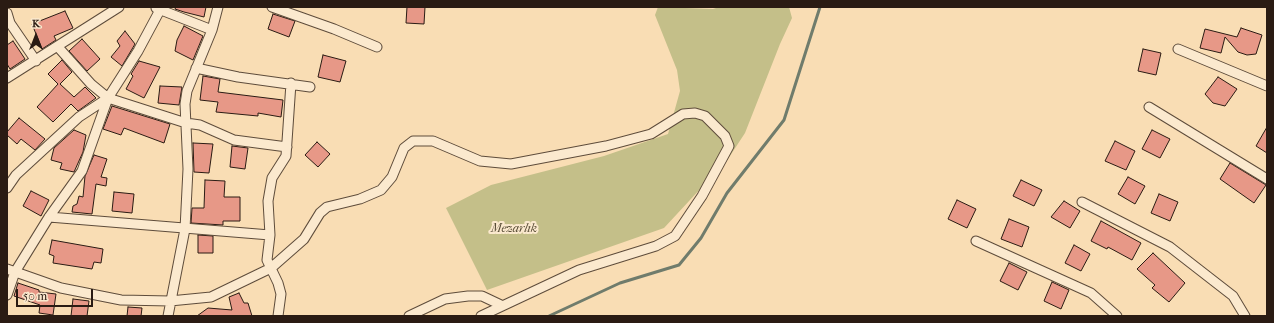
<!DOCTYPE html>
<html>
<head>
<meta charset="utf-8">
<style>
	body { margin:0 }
	#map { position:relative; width:1274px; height:323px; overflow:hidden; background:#f9ddb4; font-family:"IM FELL French Canon",serif }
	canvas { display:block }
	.frame { position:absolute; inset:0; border:8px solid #2a1b13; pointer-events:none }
	.north { position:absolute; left:16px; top:16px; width:40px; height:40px; -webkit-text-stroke:3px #fbe9ce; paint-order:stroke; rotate:0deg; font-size:11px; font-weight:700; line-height:16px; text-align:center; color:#2a1b13 }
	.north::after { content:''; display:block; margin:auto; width:14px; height:18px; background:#2a1b13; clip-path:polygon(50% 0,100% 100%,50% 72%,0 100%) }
	.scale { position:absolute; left:16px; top:289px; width:77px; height:18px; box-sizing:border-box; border:2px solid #2a1b13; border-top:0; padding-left:5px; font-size:12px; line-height:14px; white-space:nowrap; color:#2a1b13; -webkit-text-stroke:3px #fbe9ce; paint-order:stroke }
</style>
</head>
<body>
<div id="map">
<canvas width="1274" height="323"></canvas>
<div class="frame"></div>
<div class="north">K</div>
<div class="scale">50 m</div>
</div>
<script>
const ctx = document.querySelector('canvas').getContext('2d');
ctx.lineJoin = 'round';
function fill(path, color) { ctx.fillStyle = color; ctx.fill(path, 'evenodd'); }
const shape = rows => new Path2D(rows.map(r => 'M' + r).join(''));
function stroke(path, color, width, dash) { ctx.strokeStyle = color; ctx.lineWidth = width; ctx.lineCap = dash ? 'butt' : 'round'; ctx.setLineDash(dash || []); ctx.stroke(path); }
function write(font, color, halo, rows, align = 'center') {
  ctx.font = font + ' "IM FELL French Canon",serif'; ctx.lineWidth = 4; ctx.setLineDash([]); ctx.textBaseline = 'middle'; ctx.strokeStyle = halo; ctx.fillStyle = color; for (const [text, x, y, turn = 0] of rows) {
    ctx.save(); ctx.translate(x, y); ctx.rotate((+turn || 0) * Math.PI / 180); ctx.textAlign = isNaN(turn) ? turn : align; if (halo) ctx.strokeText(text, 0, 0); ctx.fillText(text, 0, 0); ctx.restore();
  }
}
const green = shape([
	[658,7,713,9,719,7,789,7,792,18,780,44,745,133,728,159,664,228,487,290,446,208,491,185,604,156,668,134,680,91,677,70,655,15]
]);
const stream = shape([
	[549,316,620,283,679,265,701,238,727,193,784,120,820,7]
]);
const building = shape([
	[176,7,206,7,204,17,184,12,175,9,176,7],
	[407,7,425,7,424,24,406,23,407,7],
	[65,11,73,28,54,36,56,40,42,49,32,24,65,11],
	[273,14,295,21,289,37,268,29,273,14],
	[184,26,203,36,193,60,175,51,177,40,184,26],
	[1241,28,1262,35,1256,54,1247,55,1238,52,1225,37,1221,53,1200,48,1205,29,1237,37,1241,28],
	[125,31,135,44,122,66,111,57,120,46,117,41,125,31],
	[82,39,100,59,87,71,69,51,82,39],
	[13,41,25,59,10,69,7,64,7,45,13,41],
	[1143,49,1161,53,1156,75,1138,71,1143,49],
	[323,55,346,61,340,82,318,77,323,55],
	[62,60,72,72,60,84,74,97,85,87,96,98,78,111,71,104,53,122,37,107,58,84,48,74,62,60],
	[139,61,160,67,144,98,126,89,133,76,131,74,139,61],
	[203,76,220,79,218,92,283,100,281,117,258,113,258,116,216,112,218,102,200,100,203,76],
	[1218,77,1237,89,1225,106,1213,103,1205,94,1218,77],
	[160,86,182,87,179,105,158,103,160,86],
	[112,106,170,124,164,143,124,128,121,135,103,129,112,106],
	[19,118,45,139,35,150,21,139,17,144,7,135,7,132,19,118],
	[1267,127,1267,153,1256,146,1267,127],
	[74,130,86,135,83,152,74,172,60,169,62,163,51,160,54,148,74,130],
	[1152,130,1170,139,1160,158,1142,149,1152,130],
	[1115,141,1135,151,1126,170,1105,161,1115,141],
	[317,142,330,154,318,167,305,155,317,142],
	[193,143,213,144,209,173,194,172,193,143],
	[232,146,248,148,245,169,230,167,232,146],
	[94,155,107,159,101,177,107,178,106,186,96,184,92,214,72,212,73,206,77,204,79,196,83,197,85,176,94,155],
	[1230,163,1266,185,1254,203,1220,179,1230,163],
	[1128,177,1145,186,1135,204,1118,194,1128,177],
	[205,180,225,181,224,197,240,197,240,221,223,221,223,225,191,223,192,208,204,208,205,180],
	[1021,180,1042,190,1034,206,1013,196,1021,180],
	[31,191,49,200,41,216,23,206,31,191],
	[114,192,134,194,132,213,112,211,114,192],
	[1159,194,1178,202,1170,221,1151,213,1159,194],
	[957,200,976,209,967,228,948,219,957,200],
	[1064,201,1080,211,1070,228,1051,217,1064,201],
	[1009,219,1029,227,1022,247,1001,239,1009,219],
	[1101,221,1141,243,1132,260,1108,247,1107,249,1091,241,1101,221],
	[198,235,213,236,213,253,198,253,198,235],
	[52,240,103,249,101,263,94,262,92,269,53,263,54,256,49,254,52,240],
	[1074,245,1090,254,1081,271,1065,263,1074,245],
	[1153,253,1185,283,1169,302,1152,288,1155,285,1137,269,1153,253],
	[1009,263,1027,272,1018,290,1000,281,1009,263],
	[1052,282,1069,290,1061,309,1044,301,1052,282],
	[18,283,39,290,39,292,56,294,53,315,39,313,40,305,14,296,18,283],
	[239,293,244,303,248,303,252,316,197,316,208,308,232,310,229,297,239,293],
	[73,299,89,301,87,316,71,316,73,299],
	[128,307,142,308,141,316,127,316,128,307]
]);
const minor = shape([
	[272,7,334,29,377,47],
	[156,8,212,30],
	[7,13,10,23,36,61],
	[58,47,91,84,108,98,186,123,200,125,234,140,287,147],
	[1178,49,1267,86],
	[196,68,238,77,310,87],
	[7,78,119,7],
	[1149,107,1267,179],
	[7,188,16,175,79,117,108,98],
	[1082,202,1170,247,1233,296,1245,316],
	[49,217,270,235],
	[976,241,1091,293,1117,316],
	[7,269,61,288,121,300,170,301,211,297,271,268,304,239,320,213,327,207,360,199,381,190,392,177,404,148,413,141,433,141,480,161,511,164,606,146,651,134,683,114,695,113,705,116,725,136,729,146,702,196,675,236,656,246,579,270,481,316],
	[7,295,15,272,49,217,82,171,108,98,138,51,160,10],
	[168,316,185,229,188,169,185,104,187,91,212,30,218,7],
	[278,316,281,294,278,283,267,260,270,235,268,201,272,178,286,156,291,83],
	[409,316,445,299,468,296,482,296,501,305]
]);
const parkNames = [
	["Mezarlık",514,229]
];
fill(green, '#c4bf89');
stroke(stream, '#707c6c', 3);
fill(building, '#e79887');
stroke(building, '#2a1b13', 1);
stroke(minor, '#5e4c3b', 11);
stroke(minor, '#fbe9ce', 9);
write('italic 12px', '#584c36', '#fbe9ce', parkNames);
</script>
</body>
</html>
